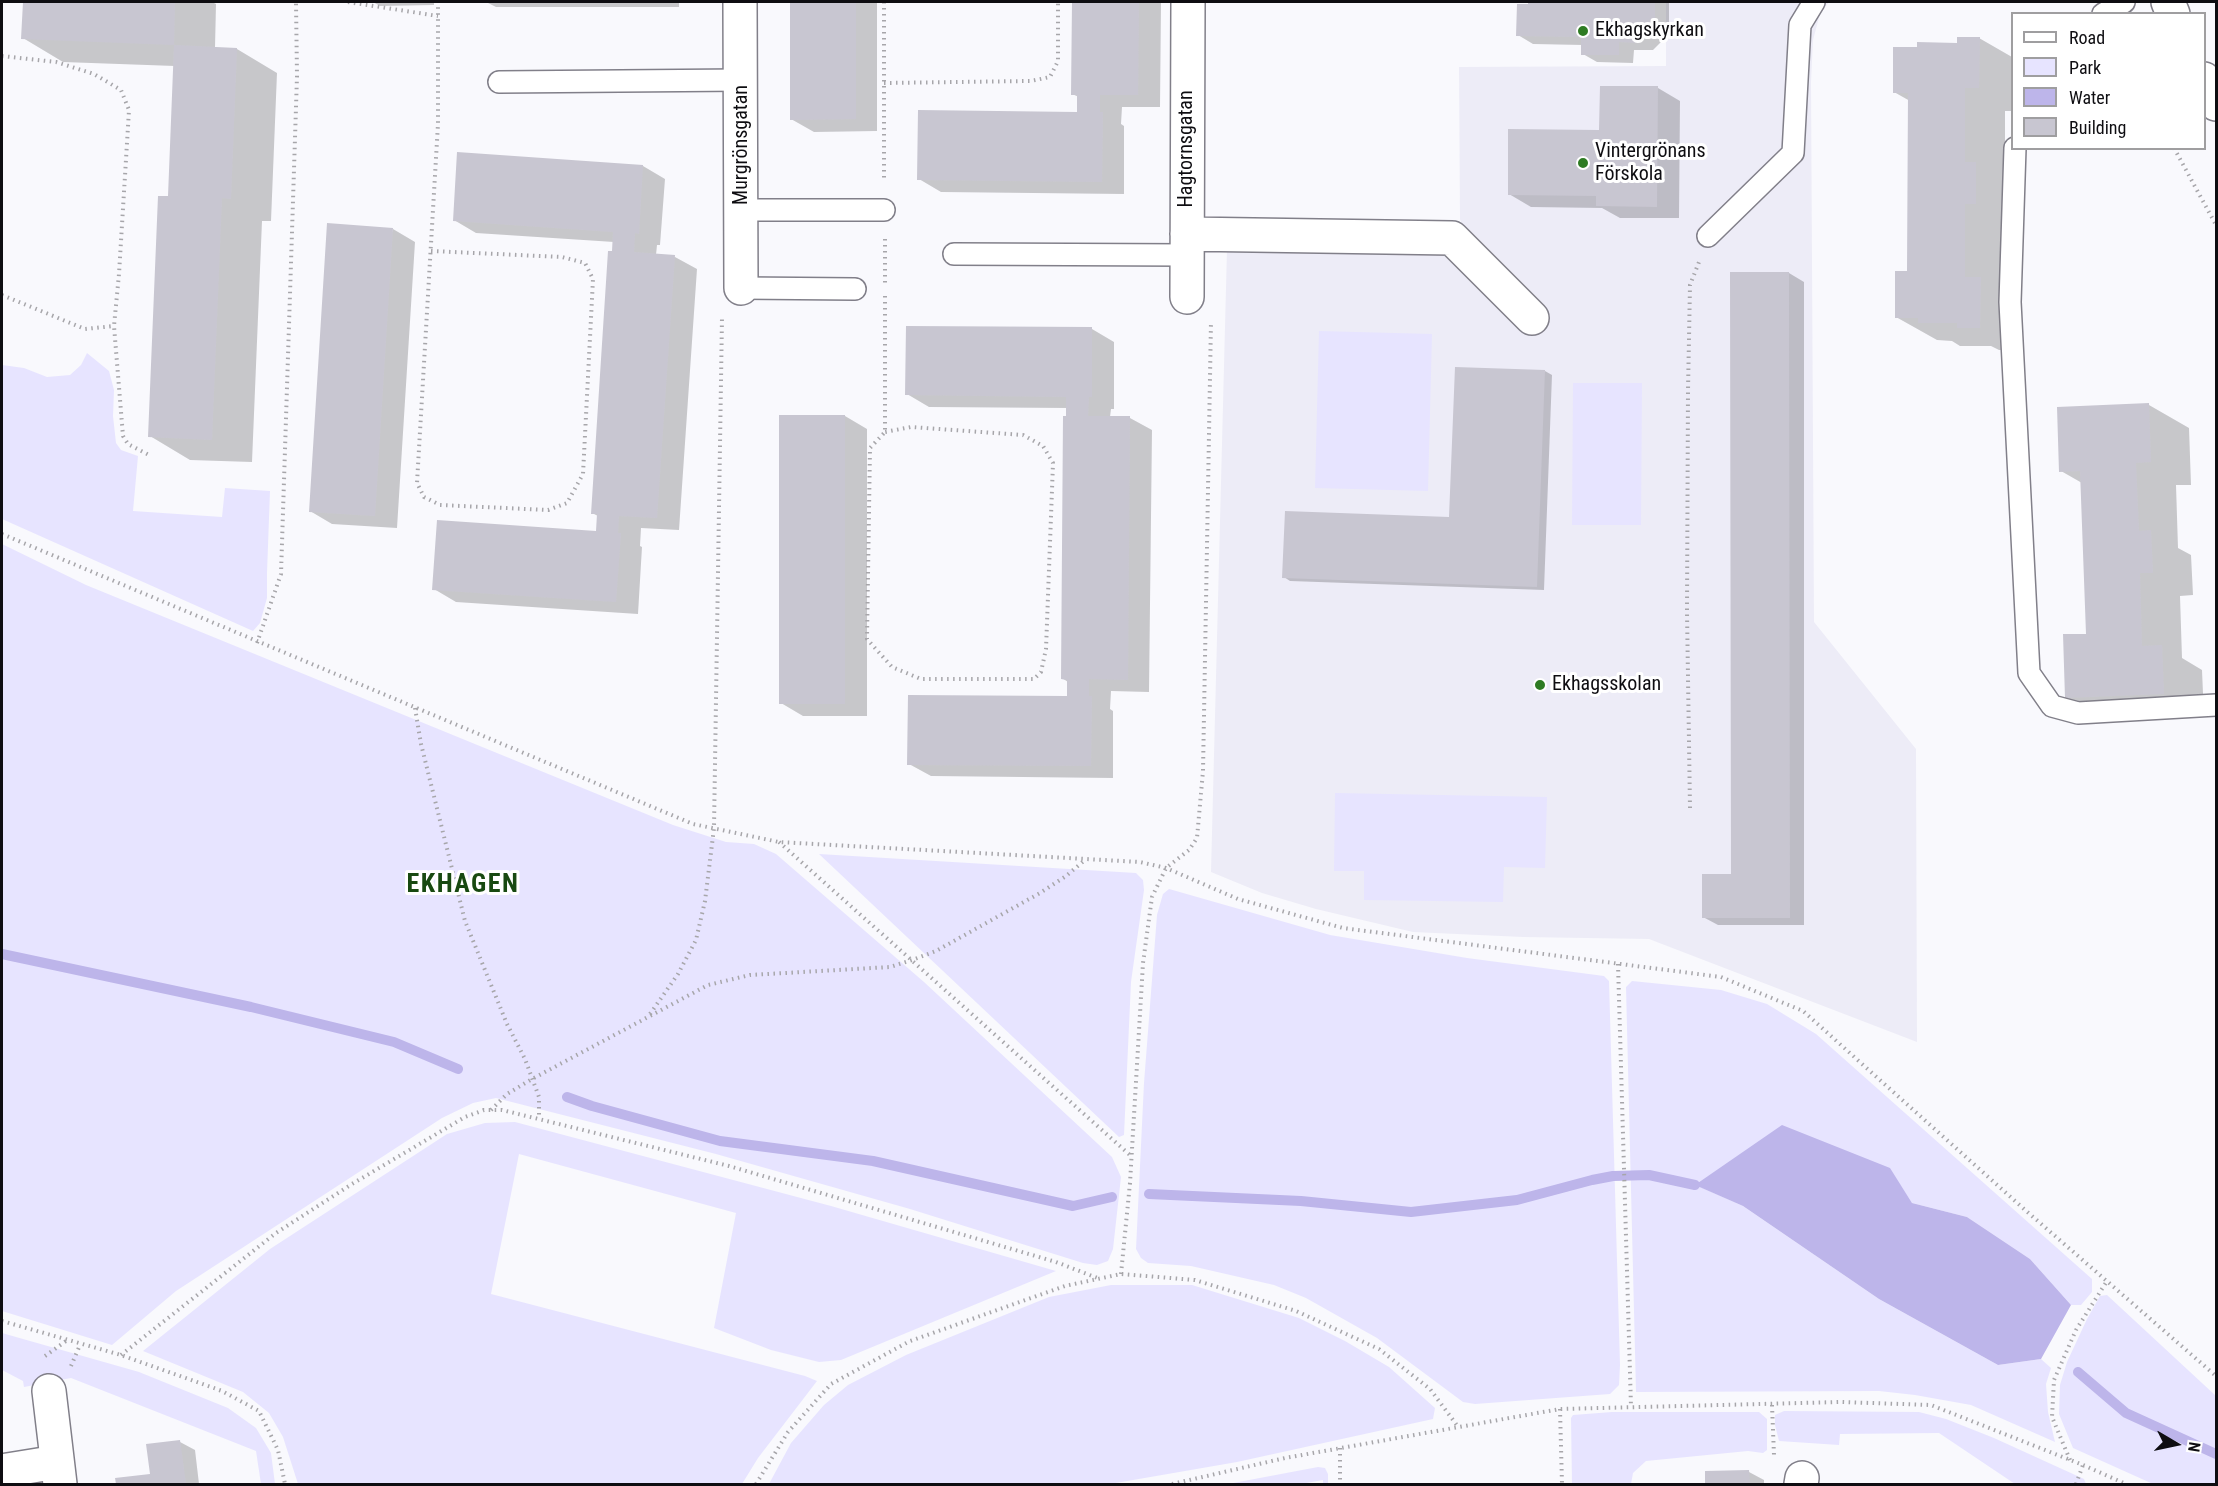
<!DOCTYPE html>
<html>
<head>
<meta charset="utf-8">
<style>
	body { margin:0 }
	#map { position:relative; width:2218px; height:1486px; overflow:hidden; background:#f9f9fd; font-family:"Roboto Condensed",sans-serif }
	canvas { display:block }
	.frame { position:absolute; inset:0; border:3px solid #0e0d11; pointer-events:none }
	.legend { position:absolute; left:2011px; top:12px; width:195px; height:138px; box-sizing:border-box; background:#fff; border:2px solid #9f9ea0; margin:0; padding:8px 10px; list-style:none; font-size:18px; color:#0e0d11 }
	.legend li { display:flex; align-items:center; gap:12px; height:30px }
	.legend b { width:30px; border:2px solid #9f9ea0 }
	.north { position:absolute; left:2146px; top:1414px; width:60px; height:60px; -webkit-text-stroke:4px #fff; paint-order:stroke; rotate:99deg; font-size:16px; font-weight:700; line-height:24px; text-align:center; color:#0e0d11 }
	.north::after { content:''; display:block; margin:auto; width:21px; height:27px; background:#0e0d11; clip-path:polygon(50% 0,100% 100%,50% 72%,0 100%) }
</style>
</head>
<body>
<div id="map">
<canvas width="2218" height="1486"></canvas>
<div class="frame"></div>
<ul class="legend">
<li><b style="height:8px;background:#fff"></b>Road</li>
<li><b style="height:16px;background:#e7e4ff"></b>Park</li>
<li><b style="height:16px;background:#bdb5ea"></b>Water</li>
<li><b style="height:16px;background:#c8c6d1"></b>Building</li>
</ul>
<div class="north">N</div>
</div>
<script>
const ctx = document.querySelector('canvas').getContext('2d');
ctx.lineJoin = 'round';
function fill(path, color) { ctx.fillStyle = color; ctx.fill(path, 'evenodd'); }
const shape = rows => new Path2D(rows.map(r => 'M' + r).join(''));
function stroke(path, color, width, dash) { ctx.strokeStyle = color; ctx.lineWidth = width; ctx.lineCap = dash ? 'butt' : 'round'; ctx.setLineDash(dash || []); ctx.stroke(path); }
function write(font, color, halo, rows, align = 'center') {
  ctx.font = font + ' "Roboto Condensed",sans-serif'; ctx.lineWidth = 6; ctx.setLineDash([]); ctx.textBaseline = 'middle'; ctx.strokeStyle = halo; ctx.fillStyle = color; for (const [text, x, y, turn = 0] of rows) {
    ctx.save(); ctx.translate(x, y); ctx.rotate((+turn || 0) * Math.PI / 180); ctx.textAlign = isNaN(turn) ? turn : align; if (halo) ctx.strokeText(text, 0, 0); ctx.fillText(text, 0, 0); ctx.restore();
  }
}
const built = shape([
	[1666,2,1829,2,1820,14,1813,40,1811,82,1814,622,1916,749,1917,1042,1649,939,1523,937,1413,932,1316,909,1262,893,1211,872,1227,249,1464,233,1460,219,1459,67,1666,66]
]);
const green = shape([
	[1319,331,1432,334,1428,491,1315,488],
	[87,353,109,371,114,390,113,416,116,443,121,450,138,456,133,511,222,517,225,488,270,491,267,573,267,598,260,623,253,631,2,519,2,365,24,368,47,377,70,375,81,365],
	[1573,383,1642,383,1641,525,1572,525],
	[2,544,86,585,673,825,726,842,754,844,776,854,924,982,1112,1157,1121,1177,1113,1249,1108,1261,1097,1265,1083,1263,910,1209,716,1154,496,1098,473,1103,442,1118,176,1291,112,1345,2,1311],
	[1335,793,1547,797,1545,868,1504,867,1503,902,1364,900,1364,871,1334,871],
	[819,854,1136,873,1143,880,1144,890,1131,982,1124,1135,1119,1137],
	[1169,889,1330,935,1467,958,1604,976,1609,981,1620,1365,1619,1385,1610,1394,1475,1404,1463,1402,1377,1338,1306,1298,1274,1285,1191,1266,1148,1263,1141,1258,1136,1249,1144,1083,1157,915,1163,894],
	[1632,981,1721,990,1767,1004,1816,1034,2092,1279,2092,1292,2081,1305,2071,1305,2030,1259,1967,1217,1912,1203,1889,1168,1696,1185,1743,1206,1879,1299,1998,1365,2041,1359,2051,1368,2046,1384,2048,1412,2055,1442,1971,1405,1915,1395,1879,1391,1636,1392,1626,987],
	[515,1122,831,1206,1056,1271,841,1360,819,1362,771,1350,714,1328,736,1213,519,1154,491,1294,805,1376,817,1381,758,1458,742,1484,298,1484,283,1437,269,1413,243,1392,143,1351,270,1249,447,1134,485,1123],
	[1111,1285,1192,1285,1299,1318,1345,1341,1389,1367,1435,1408,1433,1419,1237,1462,1110,1484,769,1484,791,1443,824,1405,848,1385,906,1355,1049,1297],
	[2107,1295,2216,1396,2216,1484,2153,1484,2073,1448,2059,1414,2060,1385,2067,1362,2087,1319,2100,1296],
	[2,1333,139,1372,228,1408,256,1428,271,1453,275,1484,261,1484,256,1451,71,1378,24,1387,23,1381,2,1370],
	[1784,1411,1919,1412,1946,1419,1994,1438,2084,1479,2086,1484,2015,1484,1939,1433,1840,1434,1839,1445,1779,1441,1775,1425,1775,1415],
	[1612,1412,1759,1412,1767,1419,1767,1450,1763,1453,1748,1451,1646,1461,1633,1473,1631,1484,1572,1484,1571,1418,1573,1415],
	[1318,1467,1325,1468,1328,1474,1328,1484,1323,1484,1323,1480,1301,1484,1228,1484]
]);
const water = shape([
	[1782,1125,1890,1168,1912,1203,1967,1217,2030,1259,2071,1305,2041,1359,1998,1365,1879,1299,1743,1206,1695,1185]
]);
const shadow = shape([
	[24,2,212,2,216,4,215,48,237,49,277,73,271,221,262,221,252,462,190,460,150,436,169,198,175,66,63,62,23,38],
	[373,2,434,2,434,5,380,6],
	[486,2,679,2,679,7,496,7],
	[791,2,877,2,877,131,814,132,791,119],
	[1073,2,1161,2,1160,107,1122,107,1121,124,1124,126,1124,194,941,192,919,179,1078,113,1079,97,1072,94],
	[1529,2,1669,2,1669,34,1653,50,1634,50,1633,63,1597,62,1583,54,1583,45,1533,44,1518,35],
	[1979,38,2012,57,2012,111,2005,111,2005,293,2021,302,2020,350,1999,350,1991,346,1960,346,1952,341,1937,340,1896,317,1909,273,1910,101,1894,92,1958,44],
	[1601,87,1658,88,1680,101,1679,218,1620,218,1602,208,1531,207,1509,194,1601,132],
	[643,166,665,179,660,245,657,245,656,255,675,257,697,269,679,530,641,528,640,546,642,547,638,614,456,602,434,589,597,533,598,516,592,513,614,242,476,233,454,220],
	[393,229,415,242,397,528,332,524,310,511],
	[1732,273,1789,273,1804,282,1804,925,1718,925,1703,917,1732,876],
	[907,328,1092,329,1114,342,1114,409,1111,409,1110,417,1130,418,1152,430,1149,692,1111,691,1110,709,1113,711,1113,778,931,776,909,764,1068,698,1068,682,1062,678,1068,408,929,407,907,394],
	[1545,371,1552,375,1544,590,1290,581,1284,577,1450,518],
	[2149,405,2189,428,2191,485,2176,485,2178,548,2191,555,2193,595,2180,596,2182,658,2202,670,2204,717,2107,721,2066,697,2088,635,2082,483,2061,471],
	[845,416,867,429,867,716,803,716,781,703],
	[180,1442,195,1450,199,1484,118,1484,117,1479,151,1475],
	[1749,1472,1764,1480,1764,1484,1706,1484,1706,1473]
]);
const stream = shape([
	[2,954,251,1007,394,1042,458,1069],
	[567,1097,592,1106,720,1141,873,1161,1073,1206,1112,1197],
	[1149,1194,1301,1201,1411,1212,1517,1200,1592,1180,1613,1176,1649,1175,1695,1185],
	[2078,1372,2126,1413,2216,1454]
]);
const building = shape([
	[23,2,175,2,174,45,21,39],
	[790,2,856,2,856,119,790,120],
	[1072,2,1139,2,1138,95,1100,95,1100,112,1103,112,1102,182,917,180,918,110,1077,112,1077,95,1071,95],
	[1528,2,1655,2,1655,26,1638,43,1619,42,1619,55,1581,55,1581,37,1516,36,1517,4,1528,4],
	[1957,37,1980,37,1979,88,1965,88,1965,162,1976,162,1976,204,1965,204,1965,277,1981,277,1980,328,1957,328,1957,323,1918,323,1918,318,1895,318,1895,271,1907,271,1908,93,1893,93,1893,47,1917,47,1917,42,1957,43],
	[174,45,237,48,231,199,222,198,212,440,148,437,158,196,168,196],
	[1600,86,1658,86,1657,207,1596,206,1596,196,1508,195,1508,129,1599,130],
	[457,152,643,165,639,234,635,233,634,252,675,255,657,518,619,516,618,533,621,533,616,602,432,590,437,520,596,531,597,514,591,514,608,251,612,251,613,232,453,221],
	[327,223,393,228,375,516,309,512],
	[1730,272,1789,272,1790,918,1702,918,1702,874,1731,874],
	[906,326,1092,327,1092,397,1089,397,1088,416,1130,416,1128,680,1089,679,1089,696,1092,696,1091,766,907,765,908,695,1067,696,1067,680,1061,679,1063,416,1066,416,1066,397,905,395],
	[1455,367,1545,370,1537,587,1282,578,1285,511,1449,517],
	[2149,403,2151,462,2136,463,2139,531,2151,530,2153,573,2140,573,2142,646,2162,645,2164,694,2065,698,2063,634,2086,634,2080,471,2059,472,2057,407],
	[779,415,845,415,845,704,779,704],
	[180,1440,186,1484,116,1484,115,1478,150,1474,146,1444],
	[1749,1470,1750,1484,1705,1484,1705,1471]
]);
const path = shape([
	[348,2,438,16],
	[884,2,884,181],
	[2,56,56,62,94,74,121,90,129,110,119,274,114,326,123,436,128,444,151,456],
	[884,83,1031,81,1050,77,1058,61,1058,2],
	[2174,148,2216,225],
	[885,239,885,283],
	[431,251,562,257,585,263,593,279,583,474,567,503,548,510,440,505,424,497,417,483,438,124,438,2],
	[2,295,85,329,114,326],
	[885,296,885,432,870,448,867,639,892,667,921,679,1034,679,1041,672,1046,649,1053,463,1043,446,1023,435,911,427,885,432],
	[2,534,693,824,779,842,1140,862,1166,868,1238,899,1343,928,1721,977,1803,1011,2024,1209,2216,1376],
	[257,643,281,574,297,76,296,2],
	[415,708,421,744,465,921,507,1024,525,1059,539,1097,539,1119],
	[1690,808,1687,612,1688,391,1690,285,1699,262],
	[779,842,1131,1156],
	[1618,964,1631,1407],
	[650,1014,678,974,696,940,705,901,714,828,722,317],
	[491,1110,507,1094,532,1079,708,985,750,975,890,967,912,960,936,951,1040,893,1066,876,1085,860],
	[1121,1274,1130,1183,1143,963,1152,897,1166,868,1189,850,1197,838,1203,771,1211,321],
	[2,1321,121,1355,222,1391,259,1411,278,1450,285,1484],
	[121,1355,276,1233,352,1184,465,1117,484,1110,502,1110,729,1166,1056,1262,1100,1279],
	[45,1356,66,1341],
	[71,1366,80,1345],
	[1772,1405,1774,1455,1777,1457],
	[1560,1409,1562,1484],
	[1340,1448,1340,1484],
	[2070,1460,2052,1417,2054,1380,2076,1330,2107,1281],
	[756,1484,788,1432,831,1384,910,1341,1065,1286,1121,1274,1195,1280,1296,1311,1379,1349,1430,1389,1459,1428],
	[1172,1484,1285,1458,1560,1409,1841,1402,1931,1405,2083,1465,2126,1484],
	[2076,1484,2083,1465]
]);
const service = shape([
	[2103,14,2124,2],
	[499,82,742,80],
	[2015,148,2010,302,2029,673,2052,706,2078,713,2216,705],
	[742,210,884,210],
	[1708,236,1793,153,1800,25,1814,2],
	[954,254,1187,255],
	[741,288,855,289]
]);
const minor = shape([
	[740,2,741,288],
	[1187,234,1452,238,1532,318],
	[1187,297,1188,2],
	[49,1391,60,1484],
	[2,1471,57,1462],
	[1801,1484,1802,1478]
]);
const tertiary = shape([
	[2168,2,2173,14],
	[2204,79,2216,104]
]);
const markers = [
	[1583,31,6,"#2e7b23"],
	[1583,163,6,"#2e7b23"],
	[1540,685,6,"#2e7b23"]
];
const poiNames = [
	["Ekhagskyrkan",1595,31],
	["Vintergrönans",1595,152],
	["Förskola",1595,175],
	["Ekhagsskolan",1552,685]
];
const streetNames = [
	["Murgrönsgatan",742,145,-90],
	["Hagtornsgatan",1187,149,-90]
];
const districtNames = [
	["EKHAGEN",463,885]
];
fill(built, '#edecf7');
fill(green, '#e7e4ff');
fill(water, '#bdb5ea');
fill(shadow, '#0003');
stroke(stream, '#bdb5ea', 10);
fill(building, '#c8c6d1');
stroke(service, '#817f89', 24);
stroke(minor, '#817f89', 36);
stroke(tertiary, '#817f89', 36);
stroke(path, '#a7a6aa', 4, [1.5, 4.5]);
stroke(service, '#fff', 21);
stroke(minor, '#fff', 33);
stroke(tertiary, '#fff', 33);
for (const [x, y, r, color] of markers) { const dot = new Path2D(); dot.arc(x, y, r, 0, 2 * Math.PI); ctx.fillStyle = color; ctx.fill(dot); stroke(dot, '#fff', 2); }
write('20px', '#0e0d11', '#fff', poiNames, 'left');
write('20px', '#0e0d11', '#fff', streetNames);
ctx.letterSpacing = '1.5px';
write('bold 26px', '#184911', '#fff', districtNames);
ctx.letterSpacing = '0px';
</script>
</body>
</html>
